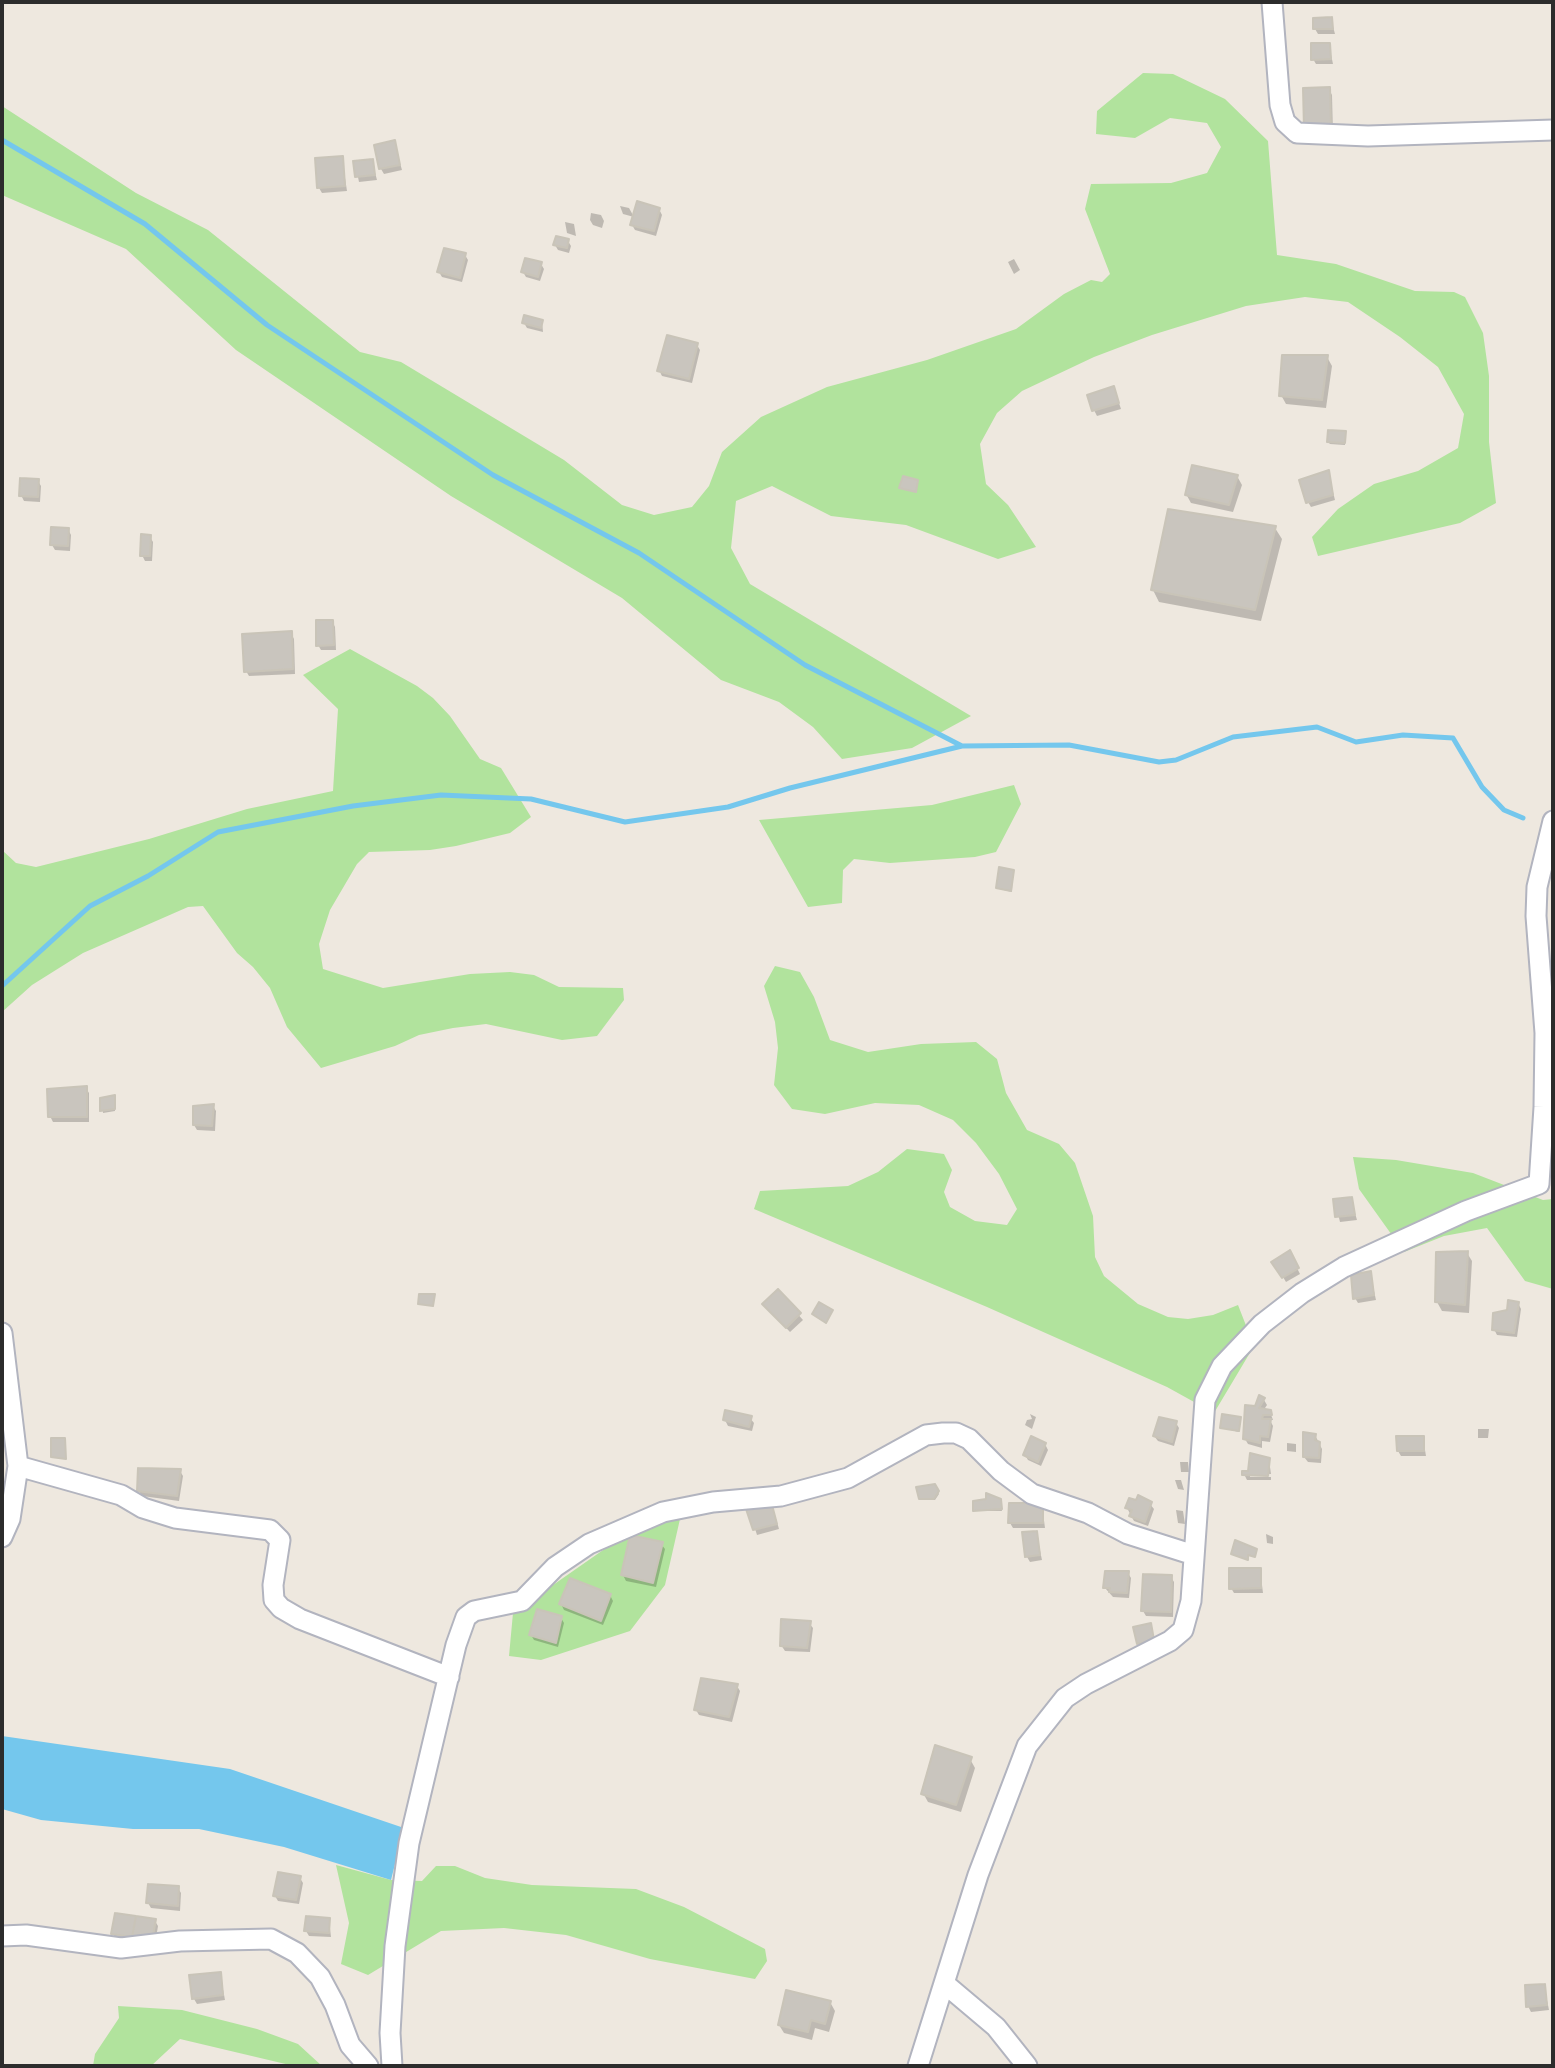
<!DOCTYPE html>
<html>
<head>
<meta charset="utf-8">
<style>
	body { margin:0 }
	#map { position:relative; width:1555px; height:2068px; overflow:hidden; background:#eee8df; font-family:Barlow,sans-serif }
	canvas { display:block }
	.frame { position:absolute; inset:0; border:4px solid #2c2c2c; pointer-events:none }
</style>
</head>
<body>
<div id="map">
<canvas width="1555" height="2068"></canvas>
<div class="frame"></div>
</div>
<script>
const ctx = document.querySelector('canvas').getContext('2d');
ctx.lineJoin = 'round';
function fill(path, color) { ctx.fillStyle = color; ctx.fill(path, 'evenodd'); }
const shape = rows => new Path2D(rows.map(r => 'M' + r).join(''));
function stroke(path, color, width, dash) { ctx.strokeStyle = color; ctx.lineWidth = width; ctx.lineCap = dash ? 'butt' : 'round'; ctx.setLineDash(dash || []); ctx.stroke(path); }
const green = shape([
	[1143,73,1173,74,1225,99,1268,141,1277,255,1336,264,1415,291,1454,292,1465,297,1483,333,1489,376,1489,442,1496,503,1460,523,1318,556,1312,537,1338,509,1374,484,1418,471,1458,448,1464,414,1438,367,1400,337,1348,302,1305,297,1246,306,1152,335,1094,357,1022,391,997,413,980,444,986,484,1008,505,1036,547,998,559,906,525,831,516,772,486,736,501,731,548,750,584,971,716,912,748,842,759,813,727,779,702,721,680,622,598,451,496,236,350,126,249,2,195,2,106,136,193,208,230,360,352,401,362,564,460,622,505,654,515,692,507,709,486,722,452,761,417,827,387,927,360,1016,329,1064,294,1091,280,1102,282,1110,274,1085,209,1091,184,1171,183,1207,173,1221,147,1207,123,1170,118,1135,138,1096,134,1097,111],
	[350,649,417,686,433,698,450,716,480,759,501,768,531,817,510,833,456,846,430,850,369,852,357,864,330,910,319,944,323,969,383,988,470,974,510,972,534,975,559,987,623,988,624,1000,597,1036,562,1040,486,1024,453,1028,419,1035,395,1046,321,1068,287,1027,270,988,253,967,237,953,203,906,188,907,83,953,32,985,2,1012,2,850,16,863,36,867,149,839,247,809,333,791,338,709,303,675],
	[1014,785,1021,804,996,852,975,857,890,863,854,859,843,870,842,903,808,907,759,820,932,805],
	[775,966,800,972,814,997,830,1040,868,1052,921,1044,976,1042,997,1059,1006,1093,1027,1130,1059,1144,1075,1163,1093,1216,1095,1257,1104,1276,1138,1304,1168,1317,1188,1319,1213,1315,1238,1305,1254,1346,1214,1413,1167,1387,987,1307,754,1209,760,1191,848,1186,878,1172,907,1149,944,1154,952,1170,944,1192,950,1207,975,1221,1007,1225,1017,1209,999,1174,976,1143,953,1120,919,1105,875,1103,825,1114,792,1109,774,1085,778,1048,775,1022,764,986],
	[1353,1157,1396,1160,1473,1173,1543,1200,1553,1199,1553,1289,1525,1281,1487,1228,1444,1236,1404,1252,1359,1189],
	[680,1519,665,1585,630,1631,541,1660,509,1656,513,1613,616,1541,644,1527],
	[336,1865,391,1880,422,1881,436,1866,455,1866,485,1878,532,1885,636,1889,684,1907,765,1949,767,1961,755,1979,650,1959,566,1935,504,1928,441,1931,368,1975,341,1964,349,1923],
	[118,2006,182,2010,257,2029,298,2044,322,2066,294,2066,180,2039,151,2066,93,2066,95,2054,119,2018]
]);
const water = shape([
	[2,1736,230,1769,404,1828,391,1880,284,1847,199,1829,133,1829,41,1820,2,1809]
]);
const shadow = shape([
	[1331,19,1335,34,1318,34,1315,29],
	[1329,45,1333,64,1316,64,1313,59],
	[1329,89,1332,95,1333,133,1309,134],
	[394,142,402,170,384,174,381,169],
	[342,158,347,191,322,193,319,188],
	[372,161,377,180,359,182,355,163],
	[620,206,629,208,634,217,623,214],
	[659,209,662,215,656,236,635,230,632,225],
	[591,213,601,215,604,221,602,228,593,225,590,220],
	[565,222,574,224,576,236,567,233],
	[568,241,571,246,569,253,558,250,555,245],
	[465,255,468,260,462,282,442,277,439,272],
	[1014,259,1020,270,1014,274,1008,262],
	[541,264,544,269,540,281,526,277,523,272],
	[542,321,543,332,527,328,524,323],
	[697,345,700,350,692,383,662,376,659,370],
	[1327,357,1332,366,1326,408,1286,404,1281,395],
	[1114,388,1121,409,1097,416,1094,410],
	[1345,432,1345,445,1330,444,1328,442],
	[1328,472,1335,500,1311,507,1308,502],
	[1237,476,1242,485,1233,512,1191,503,1186,494],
	[38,481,41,486,40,502,24,501,21,495],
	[1275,528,1282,539,1261,621,1159,602,1153,590],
	[68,529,71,535,70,551,55,550,52,545],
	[150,537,153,542,152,561,145,561,142,555],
	[332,621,335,627,336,650,321,650,318,645],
	[291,633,294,639,295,674,249,676,246,671],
	[1013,872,1012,892,999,889,998,887],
	[86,1088,89,1093,89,1122,53,1122,50,1116],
	[115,1099,115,1111,103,1113,102,1100],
	[213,1106,216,1111,215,1131,197,1130,194,1125],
	[1351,1199,1357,1220,1340,1222,1335,1201],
	[1289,1252,1300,1274,1286,1282,1274,1262],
	[1467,1253,1472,1261,1469,1313,1442,1311,1437,1302],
	[1370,1273,1376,1300,1358,1303,1355,1298],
	[778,1292,803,1320,790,1332,768,1309],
	[1518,1303,1521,1309,1517,1337,1497,1335,1494,1329],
	[1264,1400,1267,1405,1263,1411,1270,1412,1273,1420,1270,1420,1273,1426,1270,1442,1262,1441,1262,1448,1248,1444,1245,1439,1256,1407],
	[1030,1414,1036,1417,1032,1429,1025,1425,1027,1420,1032,1419],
	[750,1418,754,1423,752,1431,728,1426,725,1420],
	[1240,1419,1239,1432,1221,1428],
	[1176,1423,1179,1428,1174,1446,1158,1441,1154,1436],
	[1478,1429,1489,1429,1488,1438,1478,1438],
	[1315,1435,1322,1449,1321,1463,1308,1462,1304,1457],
	[1423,1438,1426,1456,1401,1456,1398,1451],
	[1287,1443,1296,1444,1296,1452,1287,1451],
	[1045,1444,1048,1450,1041,1466,1028,1460,1025,1455],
	[1269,1460,1271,1474,1250,1473,1250,1477,1271,1477,1271,1480,1247,1480,1244,1474],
	[1180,1462,1188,1462,1189,1472,1181,1472],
	[180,1471,183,1476,179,1501,142,1496,138,1490],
	[1175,1480,1181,1480,1184,1490,1178,1489],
	[934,1486,939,1494,935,1500,922,1500],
	[1000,1500,1002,1511,975,1511,974,1503],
	[1150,1504,1154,1509,1148,1526,1134,1521,1127,1508],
	[1042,1505,1045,1528,1013,1528,1010,1523],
	[773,1508,779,1529,757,1535,749,1510],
	[1176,1510,1183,1511,1185,1524,1178,1523],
	[1036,1532,1042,1560,1030,1562,1027,1557],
	[1266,1534,1273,1537,1273,1544,1267,1543],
	[661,1544,665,1549,656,1587,626,1581,623,1575],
	[1260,1569,1263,1593,1234,1593,1231,1588],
	[1128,1573,1131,1578,1129,1598,1113,1597,1105,1588],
	[1171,1577,1174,1582,1173,1617,1146,1616,1143,1611],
	[610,1595,613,1601,603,1625,564,1610,561,1604],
	[561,1618,564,1623,558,1647,534,1640,531,1635],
	[809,1623,813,1628,810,1652,785,1651,781,1645],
	[737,1686,740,1691,732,1722,699,1715,696,1710],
	[970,1759,975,1768,961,1812,928,1802,923,1793],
	[300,1878,303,1883,299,1904,278,1901,275,1896],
	[178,1888,181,1893,180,1911,151,1908,148,1903],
	[329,1920,331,1937,309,1936,306,1931],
	[155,1921,158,1926,155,1945,116,1939,113,1934],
	[220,1973,225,2000,197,2004,194,1999],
	[1544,1985,1549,2010,1531,2012,1528,2006],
	[830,2002,835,2011,829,2032,815,2028,812,2040,784,2033,779,2025]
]);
const stream = shape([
	[2,140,145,224,267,325,493,475,639,553,805,665,962,746],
	[2,986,90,906,148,876,218,832,353,806,441,795,531,799,625,822,728,807,790,788,962,746,1069,745,1159,762,1176,760,1233,737,1317,727,1356,742,1403,735,1453,738,1482,787,1504,810,1523,818]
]);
const building = shape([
	[1332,17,1333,29,1313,29,1313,18,1332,17],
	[1311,43,1330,43,1331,59,1311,60,1311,43],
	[1330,87,1331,129,1304,129,1303,88,1330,87],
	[395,140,400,165,379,169,374,145,395,140],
	[343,156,345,186,317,188,315,158,343,156],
	[373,159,375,175,355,177,353,161,373,159],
	[637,201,660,208,654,231,630,225,637,201],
	[556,236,569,239,567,248,553,245,556,236],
	[444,248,466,253,460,278,437,272,444,248],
	[525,258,542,262,538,277,521,272,525,258],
	[524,315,543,320,541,328,522,323,524,315],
	[667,335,698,343,689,379,657,371,667,335],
	[1282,355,1328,355,1322,400,1279,396,1282,355],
	[1114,386,1119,403,1092,411,1087,395,1114,386],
	[1328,430,1346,431,1345,443,1327,442,1328,430],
	[1192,465,1238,475,1229,505,1185,495,1192,465],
	[1329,470,1333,495,1306,503,1299,480,1329,470],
	[903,476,918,480,916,492,899,488,903,476],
	[20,478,39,479,38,497,19,496,20,478],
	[1168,509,1276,526,1255,610,1151,590,1168,509],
	[51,527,69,528,68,546,50,545,51,527],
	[141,534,151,535,150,556,140,556,141,534],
	[316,620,333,620,334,645,316,646,316,620],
	[292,631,293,669,244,672,242,634,292,631],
	[999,867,1014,870,1011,891,996,888,999,867],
	[87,1086,87,1117,48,1117,47,1089,87,1086],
	[115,1095,115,1109,100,1111,100,1098,115,1095],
	[214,1104,212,1126,193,1125,193,1106,214,1104],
	[1352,1197,1355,1215,1335,1217,1333,1199,1352,1197],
	[1290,1250,1299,1268,1282,1278,1271,1262,1290,1250],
	[1468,1251,1465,1305,1435,1302,1436,1252,1468,1251],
	[1371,1271,1374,1295,1353,1299,1351,1275,1371,1271],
	[778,1289,801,1313,786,1328,762,1304,778,1289],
	[419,1294,435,1294,433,1306,418,1304,419,1294],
	[1508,1300,1519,1302,1514,1333,1492,1330,1493,1313,1507,1310,1508,1300],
	[819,1302,833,1310,826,1323,812,1314,819,1302],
	[1259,1395,1265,1398,1259,1408,1271,1410,1272,1415,1263,1415,1262,1419,1271,1419,1268,1437,1260,1436,1260,1443,1243,1439,1245,1405,1255,1406,1259,1395],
	[725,1410,752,1416,749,1427,723,1420,725,1410],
	[1222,1414,1241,1417,1239,1431,1220,1428,1222,1414],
	[1159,1417,1177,1421,1172,1442,1153,1436,1159,1417],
	[1303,1432,1316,1434,1315,1440,1320,1442,1319,1458,1303,1457,1303,1432],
	[1031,1436,1046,1443,1038,1462,1023,1455,1031,1436],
	[1396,1436,1424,1436,1424,1451,1397,1451,1396,1436],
	[51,1438,65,1438,66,1459,51,1457,51,1438],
	[1250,1453,1270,1458,1268,1476,1242,1475,1242,1471,1248,1471,1250,1453],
	[138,1468,181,1469,177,1496,137,1491,138,1468],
	[935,1484,939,1491,934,1499,919,1499,916,1487,935,1484],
	[986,1493,1001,1499,1002,1509,973,1511,973,1501,986,1499,986,1493],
	[1138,1495,1152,1502,1145,1522,1129,1516,1132,1510,1125,1508,1129,1498,1136,1500,1138,1495],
	[771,1501,777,1524,753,1530,746,1509,771,1501],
	[1009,1503,1043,1503,1043,1523,1008,1523,1009,1503],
	[1037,1531,1040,1555,1025,1557,1022,1532,1037,1531],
	[630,1535,663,1542,653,1583,621,1575,630,1535],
	[1235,1540,1257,1549,1255,1557,1248,1555,1248,1560,1231,1554,1235,1540],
	[1229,1568,1261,1568,1261,1588,1229,1589,1229,1568],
	[1105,1571,1129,1571,1127,1593,1109,1592,1110,1588,1103,1588,1105,1571],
	[1143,1574,1172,1575,1171,1612,1141,1611,1143,1574],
	[570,1578,611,1594,601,1621,559,1604,570,1578],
	[537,1609,562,1616,556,1643,529,1635,537,1609],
	[781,1619,811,1621,807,1648,780,1646,781,1619],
	[1151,1623,1154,1640,1137,1644,1133,1627,1151,1623],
	[701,1678,738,1684,729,1717,694,1710,701,1678],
	[935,1745,972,1757,956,1805,921,1794,935,1745],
	[278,1872,301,1876,296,1900,273,1896,278,1872],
	[148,1884,179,1886,178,1906,146,1903,148,1884],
	[115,1913,136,1916,132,1937,111,1934,115,1913],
	[136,1916,156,1919,152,1941,132,1937,136,1916],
	[306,1916,330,1918,329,1933,304,1931,306,1916],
	[221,1972,223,1995,192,1999,189,1975,221,1972],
	[1545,1984,1547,2005,1526,2007,1525,1985,1545,1984],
	[786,1990,831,2001,825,2024,811,2020,808,2032,778,2025,786,1990]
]);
const minor = shape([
	[1272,2,1280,105,1285,122,1297,133,1368,136,1553,130],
	[2,1333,18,1466,121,1495,143,1508,175,1518,270,1530,280,1540,273,1585,274,1600,281,1608,300,1619,449,1677],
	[2,1537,10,1519,18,1466],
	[2,1936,26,1935,121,1948,180,1941,271,1939,297,1953,320,1977,335,2005,350,2045,368,2066],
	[945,1984,996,2027,1027,2066],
	[392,2066,390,2033,395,1946,409,1843,456,1645,466,1617,474,1611,522,1601,555,1567,589,1544,663,1512,713,1502,781,1496,848,1478,926,1435,943,1433,956,1433,969,1439,1001,1471,1032,1494,1088,1513,1128,1534,1194,1555],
	[918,2066,978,1875,1027,1746,1065,1698,1086,1684,1170,1641,1183,1630,1191,1601,1205,1400,1222,1366,1262,1324,1302,1293,1344,1267,1466,1211,1539,1184,1544,1107,1545,1033,1536,916,1537,887,1553,821]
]);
fill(green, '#b1e39d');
fill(water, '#74c7ed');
fill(shadow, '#0003');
stroke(stream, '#74c7ed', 5);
fill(building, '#c9c5be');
stroke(building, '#c9c4b8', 2);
stroke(minor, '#b2b4bf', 23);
stroke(minor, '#fff', 19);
</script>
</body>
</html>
